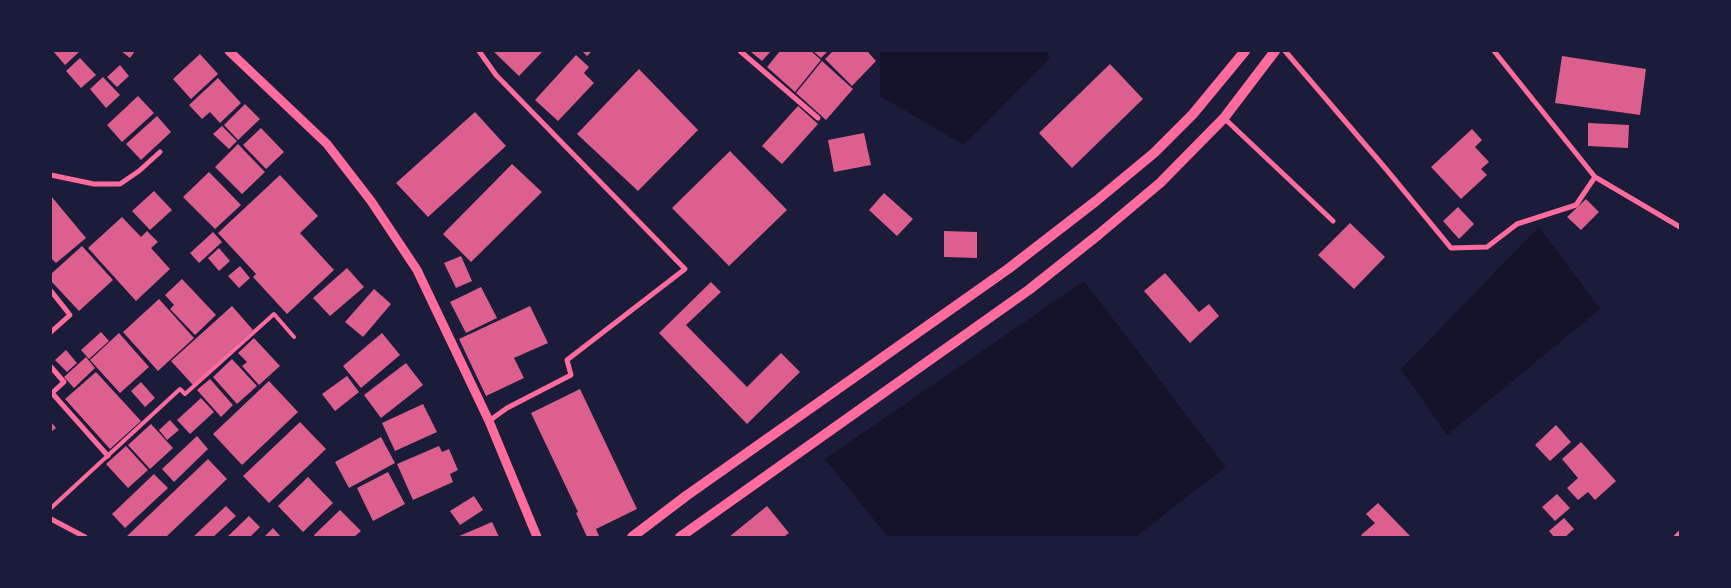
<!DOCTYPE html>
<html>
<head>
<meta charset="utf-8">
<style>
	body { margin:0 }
	#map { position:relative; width:1731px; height:588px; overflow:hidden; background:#1b1b3a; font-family:"PT Sans Narrow",sans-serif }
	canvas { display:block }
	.frame { position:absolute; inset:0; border:52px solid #1b1b3a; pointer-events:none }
</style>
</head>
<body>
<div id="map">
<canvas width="1731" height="588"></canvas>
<div class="frame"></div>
</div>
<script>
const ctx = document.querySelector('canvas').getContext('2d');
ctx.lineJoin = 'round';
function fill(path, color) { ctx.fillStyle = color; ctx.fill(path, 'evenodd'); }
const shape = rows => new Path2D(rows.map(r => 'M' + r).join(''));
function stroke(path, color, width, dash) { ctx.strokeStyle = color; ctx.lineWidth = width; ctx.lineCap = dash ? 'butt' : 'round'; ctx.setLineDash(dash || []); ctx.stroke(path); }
const water = shape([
	[880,51,1045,51,1051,57,964,145,880,96],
	[1539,227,1600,309,1447,435,1401,369],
	[1084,281,1226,467,1135,537,888,537,825,459]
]);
const building = shape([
	[53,51,80,51,65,65],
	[121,51,135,51,130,58],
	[493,51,543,51,519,76],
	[582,51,592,51,587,56],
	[750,51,771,51,762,61],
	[780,51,811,51,821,60,795,92,767,67],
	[813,51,828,51,821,58],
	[833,51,867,51,876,61,852,86,825,59],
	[200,54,218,74,191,99,173,79],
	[576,55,589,67,584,73,594,83,558,121,535,100],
	[1562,56,1646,69,1640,115,1555,103],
	[80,58,96,75,81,88,66,71],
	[822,61,853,89,826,120,796,93],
	[1110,64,1143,99,1072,168,1039,133],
	[120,65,129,76,117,87,107,77],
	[639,69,698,130,638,191,577,134],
	[103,77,120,95,106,108,90,89],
	[218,78,241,103,220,123,210,112,202,119,189,105],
	[138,96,154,113,122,142,107,125],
	[245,104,260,119,238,140,224,125],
	[798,106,818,124,782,164,762,146],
	[475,112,506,146,428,217,396,183],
	[157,116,171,132,141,160,126,144],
	[1588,123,1629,125,1628,148,1588,146],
	[222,126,237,141,229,149,213,134],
	[261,128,284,152,266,169,243,145],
	[1472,129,1482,140,1475,147,1489,162,1481,169,1487,175,1461,199,1431,167],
	[864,133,871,165,834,172,828,140],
	[238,144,265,172,242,194,215,167],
	[730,151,787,210,729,266,672,208],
	[512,164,542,192,471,262,443,234],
	[209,172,241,205,215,229,183,197],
	[280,175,318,216,300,233,334,270,287,314,253,277,256,274,218,233],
	[154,191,172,210,150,230,132,211],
	[884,193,913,219,897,236,869,210],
	[51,196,86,238,56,263,51,258],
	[1586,199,1599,212,1581,230,1567,217],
	[1458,207,1474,224,1459,239,1443,221],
	[122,217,141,237,147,231,158,242,151,248,170,269,136,301,88,248],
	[1350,223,1385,257,1354,289,1318,255],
	[944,231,977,232,977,258,944,257],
	[213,232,222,242,199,263,190,253],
	[82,246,113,280,79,311,51,281,51,274],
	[219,248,230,261,219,271,208,258],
	[461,256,472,281,456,288,444,263],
	[240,266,250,278,239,288,228,276],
	[347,268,364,287,330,316,313,298],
	[1165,273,1199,312,1209,304,1219,316,1190,343,1144,291],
	[182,279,216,315,195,335,170,309,174,305,165,295],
	[711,282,721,292,686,325,747,387,781,353,800,372,747,424,659,333],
	[481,287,497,318,466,333,450,302],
	[374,289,391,304,363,337,345,322],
	[159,299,194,338,158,371,123,332],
	[232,306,253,330,193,385,171,361],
	[530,306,548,343,514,358,524,378,486,396,459,339],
	[101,332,109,341,89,359,81,350],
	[119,333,149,367,120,393,90,360],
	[382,333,400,355,361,388,343,366],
	[254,338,280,366,259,385,242,366,247,362,238,353],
	[66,350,77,363,67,372,55,360],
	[86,357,95,368,74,388,64,377],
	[232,359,257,386,237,404,213,377],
	[406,363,423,385,381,418,364,395],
	[96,372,141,421,110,449,65,399],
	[347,376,359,392,335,411,322,394],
	[210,379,233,405,221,417,197,390],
	[269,381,298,412,242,465,213,434],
	[141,382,155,398,145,407,131,391],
	[580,389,637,509,596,529,599,536,597,537,587,537,576,513,578,512,531,413],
	[201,398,214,412,190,434,177,420],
	[423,404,437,432,395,451,382,423],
	[170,420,179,430,167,440,159,430],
	[51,422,56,428,51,432],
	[300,422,326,449,269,503,243,476],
	[151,424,173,448,150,469,128,445],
	[1556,425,1571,442,1550,461,1535,445],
	[197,436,208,449,174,482,162,469],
	[381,437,395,463,349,488,335,462],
	[1581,442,1616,481,1595,500,1588,492,1578,500,1567,488,1578,478,1562,459],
	[126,446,148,470,128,488,106,464],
	[439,446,442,452,449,449,458,470,450,474,453,482,413,500,397,464],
	[208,459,227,479,166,537,126,537],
	[388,472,405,504,373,521,357,488],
	[154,474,168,488,125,528,112,514],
	[308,477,333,503,303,532,278,506],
	[1557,494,1570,508,1555,521,1542,507],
	[474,496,483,510,460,525,450,511],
	[1378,503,1411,537,1363,537,1361,535,1375,523,1366,514],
	[226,506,236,516,213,537,193,537],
	[767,506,789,533,784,537,729,537],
	[340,510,361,531,354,537,315,537,314,535],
	[249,516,260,527,250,537,227,537],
	[1564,518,1574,529,1565,537,1554,537,1549,531],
	[492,522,499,537,457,537],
	[273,528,281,537,264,537]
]);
const service = shape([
	[51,508,180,389,185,394,274,314,294,337]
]);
const minor = shape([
	[479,51,496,75,685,269,567,360,571,375,507,408,489,421],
	[740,51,818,118],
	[1285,51,1386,169,1451,248,1487,247,1517,224,1576,205,1595,177,1494,51],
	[1224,118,1333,221],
	[51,175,94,184,120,184,139,171,160,152],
	[1595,177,1680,227],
	[51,291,70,315,51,332],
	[51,367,64,382,52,393,108,456],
	[51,519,85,537],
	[1676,537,1680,533]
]);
const tertiary = shape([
	[229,51,327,144,371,201,417,270,489,421,537,537]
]);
const secondary = shape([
	[632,537,686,496,1008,269,1096,201,1154,153,1193,114,1245,51],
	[680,537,1030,289,1098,235,1160,183,1224,118,1275,51]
]);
fill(water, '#12122b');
fill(building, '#dd5f8e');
stroke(service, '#ff6b9d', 4);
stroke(minor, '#ff6b9d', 5);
stroke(tertiary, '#ff6b9d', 9);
stroke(secondary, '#ff6b9d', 10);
</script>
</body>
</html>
